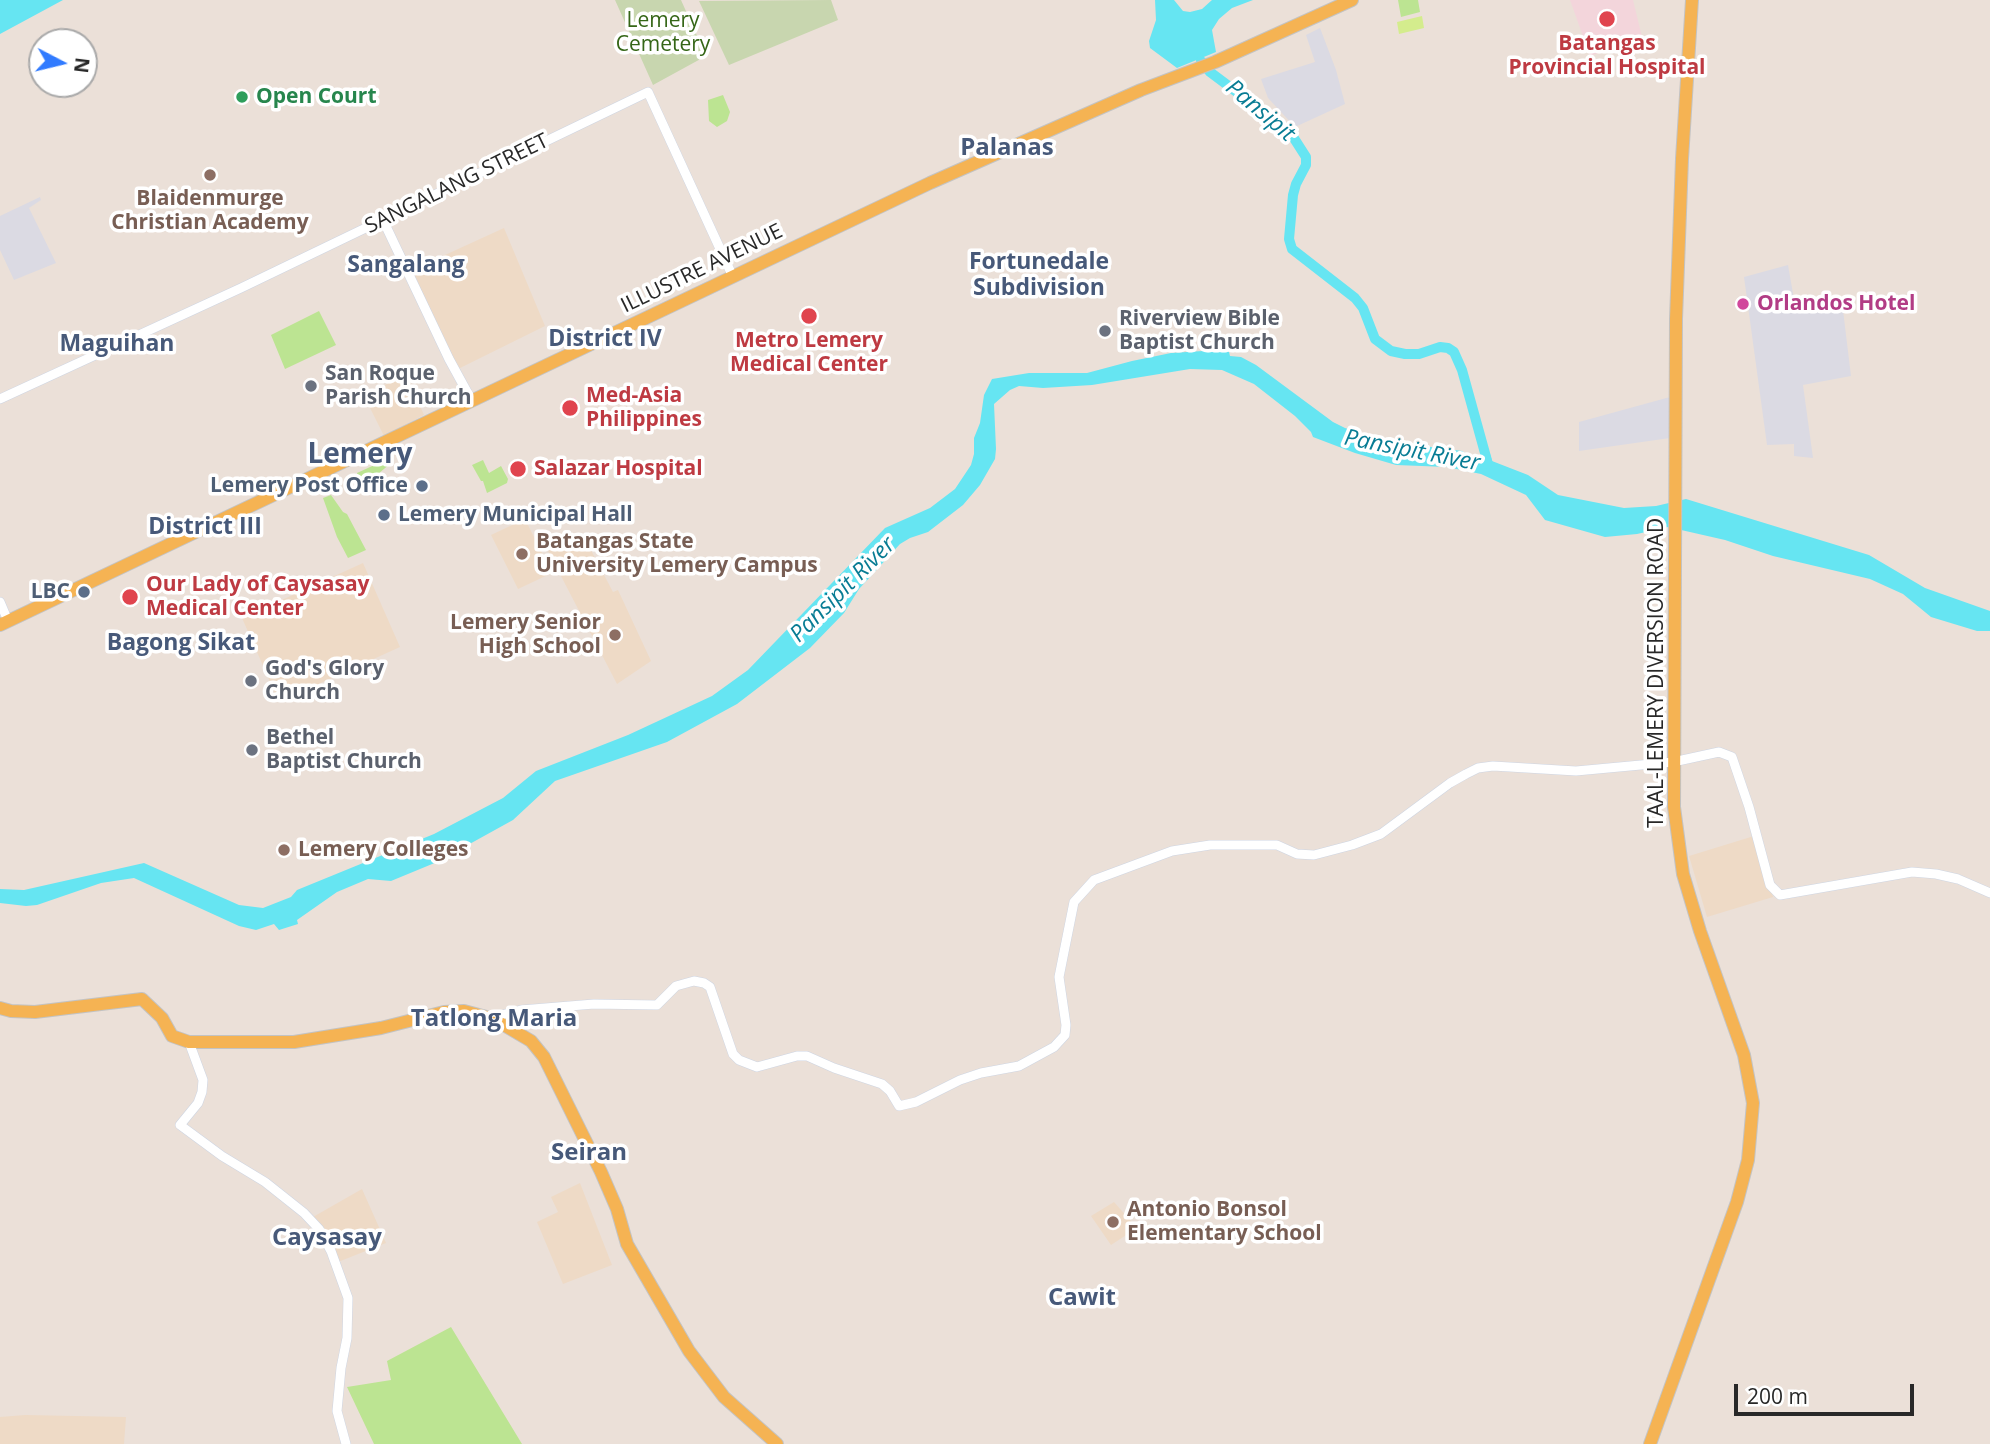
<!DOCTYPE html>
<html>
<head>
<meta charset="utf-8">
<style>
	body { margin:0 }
	#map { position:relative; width:1990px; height:1444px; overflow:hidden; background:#ebe0d8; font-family:"Open Sans",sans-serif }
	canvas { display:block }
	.north { position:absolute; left:28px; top:28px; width:70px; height:70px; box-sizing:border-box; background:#fff; border:2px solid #a9a9a9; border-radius:50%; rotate:97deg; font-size:19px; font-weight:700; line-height:28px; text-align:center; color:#282828 }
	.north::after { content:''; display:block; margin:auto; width:24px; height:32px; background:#317bff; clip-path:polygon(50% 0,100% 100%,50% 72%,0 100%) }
	.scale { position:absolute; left:1734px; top:1384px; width:180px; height:32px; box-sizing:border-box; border:4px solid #282828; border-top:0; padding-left:9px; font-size:21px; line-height:24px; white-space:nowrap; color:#282828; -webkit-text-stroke:5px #fff; paint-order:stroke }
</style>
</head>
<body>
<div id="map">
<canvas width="1990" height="1444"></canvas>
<div class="north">N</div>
<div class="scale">200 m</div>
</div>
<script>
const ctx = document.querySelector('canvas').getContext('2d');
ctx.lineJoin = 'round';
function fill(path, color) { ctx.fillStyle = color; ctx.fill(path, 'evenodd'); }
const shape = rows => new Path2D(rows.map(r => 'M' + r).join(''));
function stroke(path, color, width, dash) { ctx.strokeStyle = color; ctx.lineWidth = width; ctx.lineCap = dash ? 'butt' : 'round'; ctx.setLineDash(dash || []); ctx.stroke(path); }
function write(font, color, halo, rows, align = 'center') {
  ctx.font = font + ' "Open Sans",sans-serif'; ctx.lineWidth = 7; ctx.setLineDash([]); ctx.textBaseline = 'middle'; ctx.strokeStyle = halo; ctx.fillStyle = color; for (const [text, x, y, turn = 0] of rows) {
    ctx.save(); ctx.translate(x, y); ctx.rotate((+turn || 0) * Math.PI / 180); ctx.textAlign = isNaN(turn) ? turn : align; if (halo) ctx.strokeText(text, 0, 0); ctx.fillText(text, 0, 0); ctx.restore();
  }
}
const industrial = shape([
	[1320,28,1336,70,1345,104,1295,127,1268,98,1261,79,1315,62,1306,35],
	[40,197,41,200,29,208,56,263,14,280,0,250,0,216],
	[1788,265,1795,305,1842,302,1851,376,1803,385,1813,458,1794,456,1794,444,1767,445,1744,277],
	[1670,397,1670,438,1579,451,1579,422]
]);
const education = shape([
	[504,228,545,326,456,370,410,271],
	[406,374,424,415,384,436,364,396],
	[525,519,552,573,518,589,491,535],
	[583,535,613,592,618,590,651,661,617,684,548,551],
	[363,563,400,647,279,702,242,618],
	[1754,836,1773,897,1707,917,1689,856],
	[580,1183,612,1265,563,1284,537,1222,558,1212,551,1197],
	[362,1189,386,1243,338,1262,329,1237,313,1217],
	[1114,1202,1137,1228,1111,1245,1091,1216],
	[25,1415,126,1417,124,1444,0,1444,0,1417]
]);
const medical = shape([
	[1570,0,1633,0,1642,37,1590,56],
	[575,397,580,411,565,418,560,405]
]);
const green = shape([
	[1398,0,1418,0,1420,12,1401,17],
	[723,95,730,112,727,121,717,127,709,121,708,100],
	[319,311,336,345,285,369,271,335],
	[392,457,391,463,378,474,367,478,357,475,357,473],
	[483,460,489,473,501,466,508,479,507,483,487,493,483,481,481,481,472,465],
	[331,495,343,512,347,514,366,550,348,558,337,537,323,498],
	[451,1327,522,1444,374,1444,347,1387,391,1380,387,1361]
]);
const cemetery = shape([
	[615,0,681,0,706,56,653,85],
	[831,0,838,20,729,65,699,1]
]);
const pitch = shape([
	[1422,16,1424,28,1399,34,1397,22]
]);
const water = shape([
	[0,0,63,0,0,34],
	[1155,0,1174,0,1183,11,1190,12,1202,9,1212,0,1253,0,1232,8,1219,19,1212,30,1216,52,1177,68,1150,48,1149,41,1156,20],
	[1203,351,1229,352,1230,356,1241,357,1256,365,1333,422,1345,428,1385,441,1462,451,1476,460,1490,454,1492,461,1528,475,1558,495,1624,508,1656,506,1686,499,1869,555,1925,588,1990,611,1990,631,1977,631,1931,617,1903,594,1870,579,1773,556,1725,540,1668,527,1637,534,1605,537,1545,520,1526,495,1481,474,1447,467,1396,465,1355,453,1313,437,1311,432,1295,416,1254,384,1222,370,1190,369,1092,385,1043,388,1019,386,1010,390,994,404,996,449,995,459,980,485,963,505,928,532,910,538,900,544,859,589,844,613,810,648,737,704,667,742,555,781,513,820,437,862,391,881,368,879,337,892,297,920,298,924,279,930,274,924,256,930,239,926,134,878,101,883,37,905,26,906,0,903,0,889,24,890,144,863,239,905,263,908,291,897,297,890,434,834,503,798,536,771,628,735,712,696,748,670,885,528,930,508,955,489,971,465,974,454,974,438,980,423,984,395,992,379,1029,373,1087,373,1132,361,1171,353]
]);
const river = shape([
	[1201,61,1210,72,1290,132,1306,157,1306,165,1296,184,1293,195,1289,239,1292,249,1355,298,1363,308,1375,339,1391,351,1405,354,1419,354,1440,347,1448,348,1454,352,1462,370,1488,464]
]);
const minor = shape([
	[383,220,449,359,472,401],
	[0,399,241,288,648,92,733,277],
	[0,602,8,621],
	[490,1018,521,1010,594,1004,657,1005,676,986,694,981,704,983,710,987,733,1054,739,1060,757,1067,797,1056,807,1056,834,1068,882,1084,890,1091,899,1106,916,1102,960,1080,981,1073,1019,1066,1054,1047,1065,1035,1066,1025,1059,977,1074,902,1094,880,1172,851,1210,845,1277,845,1297,854,1314,855,1352,845,1381,834,1450,783,1466,774,1478,768,1493,766,1576,771,1673,762,1719,752,1732,757,1749,807,1770,885,1780,895,1912,872,1936,874,1958,879,1990,893],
	[189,1042,203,1080,202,1092,198,1103,180,1125,222,1156,265,1182,304,1213,319,1229,331,1251,348,1298,347,1338,341,1368,337,1411,346,1444]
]);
const major = shape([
	[0,625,930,183,1141,90,1215,62,1352,0],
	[0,1008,11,1011,35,1012,142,999,162,1018,172,1036,189,1042,294,1042,381,1028,444,1012,464,1011,490,1018,504,1025,531,1041,544,1057,601,1172,617,1209,627,1244,689,1351,724,1397,777,1444],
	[1650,1444,1737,1202,1748,1160,1753,1103,1744,1055,1700,931,1683,874,1674,807,1676,319,1682,159,1692,0]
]);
const markers = [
	[1607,19,9,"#e0444e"],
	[242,97,7,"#2e9e5b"],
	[210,175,7,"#8d6e63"],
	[1743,304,7,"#d1479c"],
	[809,316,9,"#e0444e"],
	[1105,331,7,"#6b7280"],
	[311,386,7,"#6b7280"],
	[570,408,9,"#e0444e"],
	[518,469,9,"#e0444e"],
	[422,486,7,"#5c6f8a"],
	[384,515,7,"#5c6f8a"],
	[522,554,7,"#8d6e63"],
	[84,592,7,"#5c6f8a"],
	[130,597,9,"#e0444e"],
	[615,635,7,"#8d6e63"],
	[251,681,7,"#6b7280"],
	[252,750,7,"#6b7280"],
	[284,850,7,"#8d6e63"],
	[1113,1222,7,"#8d6e63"]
];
const parkNames = [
	["Lemery",663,21],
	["Cemetery",663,45]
];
const healthNames = [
	["Batangas",1607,44,"center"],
	["Provincial Hospital",1607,68,"center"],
	["Metro Lemery",809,341,"center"],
	["Medical Center",809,365,"center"],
	["Med-Asia",586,396],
	["Philippines",586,420],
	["Salazar Hospital",534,469],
	["Our Lady of Caysasay",146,585],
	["Medical Center",146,609]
];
const leisureNames = [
	["Open Court",256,97]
];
const streetNames = [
	["SANGALANG STREET",457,184,-26],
	["ILLUSTRE AVENUE",702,269,-26],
	["TAAL-LEMERY DIVERSION ROAD",1657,673,-90]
];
const educationNames = [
	["Blaidenmurge",210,199,"center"],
	["Christian Academy",210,223,"center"],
	["Batangas State",536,542],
	["University Lemery Campus",536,566],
	["Lemery Senior",601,623,"right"],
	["High School",601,647,"right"],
	["Lemery Colleges",298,850],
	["Antonio Bonsol",1127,1210],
	["Elementary School",1127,1234]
];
const hotelNames = [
	["Orlandos Hotel",1757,304]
];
const worshipNames = [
	["Riverview Bible",1119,319],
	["Baptist Church",1119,343],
	["San Roque",325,374],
	["Parish Church",325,398],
	["God's Glory",265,669],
	["Church",265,693],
	["Bethel",266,738],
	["Baptist Church",266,762]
];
const serviceNames = [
	["Lemery Post Office",408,486],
	["Lemery Municipal Hall",398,515,"left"],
	["LBC",70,592]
];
const waterNames = [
	["Pansipit",1260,111,40],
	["Pansipit River",1412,451,11],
	["Pansipit River",843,590,-45]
];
const neighbourhoodNames = [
	["Fortunedale",1039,262],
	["Subdivision",1039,288],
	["Sangalang",406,265],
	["District IV",605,339],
	["Maguihan",117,344],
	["District III",205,527],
	["Bagong Sikat",181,643]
];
const quarterNames = [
	["Palanas",1007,148],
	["Tatlong Maria",494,1019],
	["Seiran",589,1153],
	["Caysasay",327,1238],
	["Cawit",1082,1298]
];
const districtNames = [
	["Lemery",360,455]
];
fill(industrial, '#dbdae3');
fill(education, '#eedac6');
fill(medical, '#f3d5db');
fill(green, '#bce492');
fill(cemetery, '#c8d6af');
fill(pitch, '#d4ec8d');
fill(water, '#66e5f2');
stroke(river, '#66e5f2', 10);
stroke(minor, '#ced5e2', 10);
stroke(major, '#c3c3c3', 14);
stroke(minor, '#fff', 9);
stroke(major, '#f5b353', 12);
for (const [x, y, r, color] of markers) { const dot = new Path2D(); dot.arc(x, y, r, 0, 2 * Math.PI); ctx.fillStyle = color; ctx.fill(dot); stroke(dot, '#fff', 2.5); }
write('21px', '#356617', '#fff', parkNames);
write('bold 21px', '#be3a42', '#fff', healthNames, 'left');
write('bold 21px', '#27864d', '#fff', leisureNames, 'left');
write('21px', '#282828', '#fff', streetNames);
write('bold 21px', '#785e54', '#fff', educationNames, 'left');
write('bold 21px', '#b23c85', '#fff', hotelNames, 'left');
write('bold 21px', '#5b616d', '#fff', worshipNames, 'left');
write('bold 21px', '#4e5e75', '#fff', serviceNames, 'right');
write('italic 23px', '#087c94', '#fff', waterNames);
write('bold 23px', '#475979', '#fff', neighbourhoodNames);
write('bold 24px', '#475979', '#fff', quarterNames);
write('bold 28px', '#475979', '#fff', districtNames);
</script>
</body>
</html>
